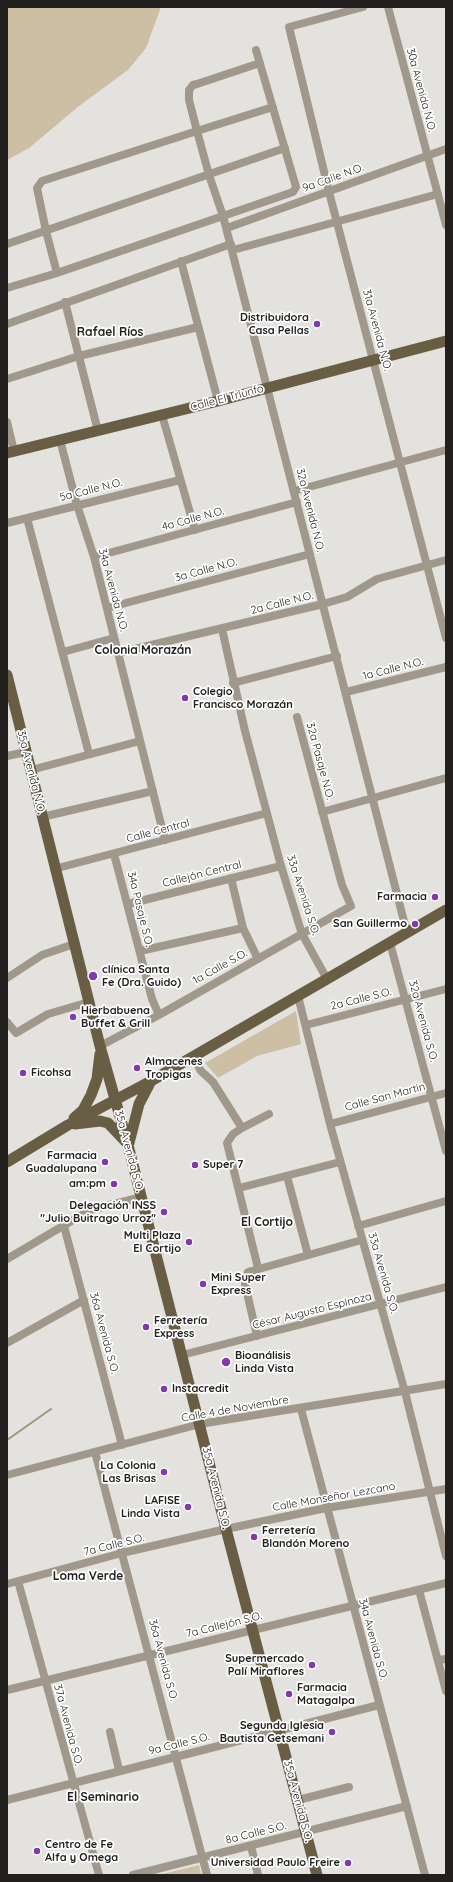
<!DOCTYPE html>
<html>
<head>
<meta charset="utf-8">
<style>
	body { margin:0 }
	#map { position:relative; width:453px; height:1882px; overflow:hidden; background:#e3e2df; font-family:Quicksand,sans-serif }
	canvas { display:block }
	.frame { position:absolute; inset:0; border:8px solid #21201f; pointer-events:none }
</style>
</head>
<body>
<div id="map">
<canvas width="453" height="1882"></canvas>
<div class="frame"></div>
</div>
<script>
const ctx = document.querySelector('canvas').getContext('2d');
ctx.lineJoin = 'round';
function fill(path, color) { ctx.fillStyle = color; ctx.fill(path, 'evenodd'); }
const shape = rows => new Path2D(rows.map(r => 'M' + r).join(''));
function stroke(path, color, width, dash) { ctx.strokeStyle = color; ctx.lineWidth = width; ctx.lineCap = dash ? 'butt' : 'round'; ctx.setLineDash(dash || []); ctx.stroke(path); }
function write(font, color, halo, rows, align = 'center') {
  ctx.font = font + ' Quicksand,sans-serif'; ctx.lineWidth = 3.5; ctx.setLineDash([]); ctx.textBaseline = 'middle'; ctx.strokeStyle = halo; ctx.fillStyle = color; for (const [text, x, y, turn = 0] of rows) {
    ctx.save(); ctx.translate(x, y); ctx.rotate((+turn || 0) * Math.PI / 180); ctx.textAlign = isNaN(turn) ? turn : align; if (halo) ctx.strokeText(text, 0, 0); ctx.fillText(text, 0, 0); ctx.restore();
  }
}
const green = shape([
	[7,7,161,7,146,48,128,70,79,106,29,148,7,160],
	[296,1011,301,1044,257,1056,218,1078,205,1063],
	[199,1865,201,1875,159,1875]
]);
const stream = shape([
	[7,1440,51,1409]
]);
const minor = shape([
	[363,7,289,27,329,192,446,638],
	[388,7,446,225],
	[256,50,296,187,293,192,223,216,407,933],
	[260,63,197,84,193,85,189,90,189,100,197,131,209,175,223,216,57,273,46,231,37,188,42,181,197,131,273,107],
	[227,228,446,149],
	[7,244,285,148],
	[233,250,438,194],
	[181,261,218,401],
	[7,288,57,273],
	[65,302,98,431],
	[7,324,231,244],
	[7,379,79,356,198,327],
	[162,415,195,530],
	[7,422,14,451],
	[60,440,77,505,94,557,165,840],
	[294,491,446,450],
	[27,518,89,754],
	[7,523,180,480],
	[94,557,297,502],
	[107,608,310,554],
	[222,629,245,731,281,866,302,934,327,979],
	[63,652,114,638],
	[118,653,323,604,347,597,377,579,446,560],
	[233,683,337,656],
	[346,692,446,667],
	[7,756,26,752],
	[31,770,140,741],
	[322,812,446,778],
	[42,817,153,791],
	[114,854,152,999,159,1015],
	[54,869,267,813],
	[231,878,243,928,258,959],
	[128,904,281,866],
	[390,943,446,1151],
	[140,951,243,928],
	[7,978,42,955,74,944],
	[298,996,330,1124,405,1392,446,1556],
	[7,1022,16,1033,48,1014,89,1002],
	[306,1025,446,989],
	[100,1046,159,1015,351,906,342,885,297,717],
	[193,1056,201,1071,213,1082,242,1128],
	[330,1124,446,1093],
	[287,1176,308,1255],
	[239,1188,340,1162],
	[64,1226,122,1445],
	[358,1226,446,1201],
	[7,1259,90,1210,142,1197],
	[258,1268,227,1143,233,1134,242,1128,269,1114],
	[257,1336,245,1284,248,1272,362,1240],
	[7,1343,84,1300],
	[182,1355,446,1287],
	[301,1409,425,1875],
	[95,1452,207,1875],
	[7,1475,200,1424,446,1384],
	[18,1581,99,1875],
	[7,1584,122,1553,226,1529,326,1508,446,1489],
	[419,1590,446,1691],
	[438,1660,446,1659],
	[7,1690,446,1583],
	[110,1732,119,1770],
	[7,1800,379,1705],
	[298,1800,349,1787],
	[251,1846,258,1875],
	[133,1875,407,1806]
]);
const major = shape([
	[7,453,218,401,446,341],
	[7,675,100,1046,128,1145,226,1529,317,1875],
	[74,1118,83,1110,91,1095,97,1079,100,1054],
	[75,1124,100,1121,108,1123,126,1142],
	[129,1143,139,1104,151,1081],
	[7,1162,68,1125,151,1081,446,910]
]);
const markers = [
	[317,324,4,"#8239ab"],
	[185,698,4,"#8239ab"],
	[435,897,4,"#8239ab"],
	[415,924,4,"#8239ab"],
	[93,976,5,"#8239ab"],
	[73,1017,4,"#8239ab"],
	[137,1068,4,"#8239ab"],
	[23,1073,4,"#8239ab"],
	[105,1162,4,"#8239ab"],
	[195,1165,4,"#8239ab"],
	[114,1184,4,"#8239ab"],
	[164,1212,4,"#8239ab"],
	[189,1242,4,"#8239ab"],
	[203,1284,4,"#8239ab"],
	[146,1327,4,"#8239ab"],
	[226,1362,5,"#8239ab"],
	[164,1389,4,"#8239ab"],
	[164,1472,4,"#8239ab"],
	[188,1507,4,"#8239ab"],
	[254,1537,4,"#8239ab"],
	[312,1665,4,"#8239ab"],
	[289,1694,4,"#8239ab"],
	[332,1732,4,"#8239ab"],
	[37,1851,4,"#8239ab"],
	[348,1863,4,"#8239ab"]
];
const streetNames = [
	["30a Avenida N.O.",421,90,75],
	["9a Calle N.O.",333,178,-20],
	["31a Avenida N.O.",377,330,75],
	["Calle El Triunfo",227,398,-15],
	["5a Calle N.O.",91,490,-14],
	["32a Avenida N.O.",310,510,76],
	["4a Calle N.O.",193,519,-15],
	["3a Calle N.O.",206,570,-15],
	["34a Avenida N.O.",113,590,75],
	["2a Calle N.O.",282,603,-14],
	["1a Calle N.O.",393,669,-14],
	["32a Pasaje N.O.",320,761,75],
	["35a Avenida N.O.",31,772,76],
	["Calle Central",158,831,-15],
	["Callejón Central",202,874,-14],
	["33a Avenida S.O.",303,895,72],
	["34a Pasaje S.O.",140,909,76],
	["1a Calle S.O.",220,967,-29],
	["2a Calle S.O.",361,999,-14],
	["32a Avenida S.O.",423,1021,75],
	["Calle San Martin",385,1097,-15],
	["35a Avenida S.O.",129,1151,75],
	["33a Avenida S.O.",383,1273,74],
	["César Augusto Espinoza",312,1311,-14],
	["36a Avenida S.O.",104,1333,75],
	["Calle 4 de Noviembre",235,1409,-10],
	["35a Avenida S.O.",216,1488,76],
	["Calle Monseñor Lezcano",334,1497,-10],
	["7a Calle S.O.",114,1545,-14],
	["7a Callejón S.O.",224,1625,-14],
	["34a Avenida S.O.",373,1639,75],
	["36a Avenida S.O.",163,1660,75],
	["37a Avenida S.O.",68,1725,75],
	["9a Calle S.O.",179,1744,-14],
	["35a Avenida S.O.",298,1801,75],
	["8a Calle S.O.",256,1833,-14]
];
const poiNames = [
	["Distribuidora",309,318,"right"],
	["Casa Pellas",309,331,"right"],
	["Colegio",193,692],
	["Francisco Morazán",193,705],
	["Farmacia",427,897,"right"],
	["San Guillermo",407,924,"right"],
	["clínica Santa",102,970],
	["Fe (Dra. Guido)",102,983],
	["Hierbabuena",81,1011],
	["Buffet & Grill",81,1024],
	["Almacenes",145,1062],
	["Tropigas",145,1075],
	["Ficohsa",31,1073],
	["Farmacia",97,1156,"right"],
	["Guadalupana",97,1169,"right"],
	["Super 7",203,1165],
	["am:pm",106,1184,"right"],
	["Delegación INSS",156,1206,"right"],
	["\"Julio Buitrago Urroz\"",156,1219,"right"],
	["Multi Plaza",181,1236,"right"],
	["El Cortijo",181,1249,"right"],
	["Mini Super",211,1278],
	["Express",211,1291],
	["Ferretería",154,1321],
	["Express",154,1334],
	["Bioanálisis",235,1356],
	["Linda Vista",235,1369],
	["Instacredit",172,1389],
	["La Colonia",156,1466,"right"],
	["Las Brisas",156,1479,"right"],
	["LAFISE",180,1501,"right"],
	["Linda Vista",180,1514,"right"],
	["Ferretería",262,1531],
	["Blandón Moreno",262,1544],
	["Supermercado",304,1659,"right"],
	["Palí Miraflores",304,1672,"right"],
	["Farmacia",297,1688],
	["Matagalpa",297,1701],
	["Segunda Iglesia",324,1726,"right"],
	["Bautista Getsemani",324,1739,"right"],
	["Centro de Fe",45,1845],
	["Alfa y Omega",45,1858],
	["Universidad Paulo Freire",340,1863,"right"]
];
const neighbourhoodNames = [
	["Rafael Ríos",110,332],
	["Colonia Morazán",143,650],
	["El Cortijo",267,1222],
	["Loma Verde",88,1576],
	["El Seminario",103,1797]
];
fill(green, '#ccbfa3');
stroke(stream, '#a39475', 2);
stroke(minor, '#a0998b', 8);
stroke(major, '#695d44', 11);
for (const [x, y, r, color] of markers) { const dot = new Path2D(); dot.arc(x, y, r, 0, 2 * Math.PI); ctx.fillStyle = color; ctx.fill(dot); stroke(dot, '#fff', 1.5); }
write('11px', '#21201f', '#fff', streetNames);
write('bold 11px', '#21201f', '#fff', poiNames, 'left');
write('bold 12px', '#21201f', '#fff', neighbourhoodNames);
</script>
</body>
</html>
